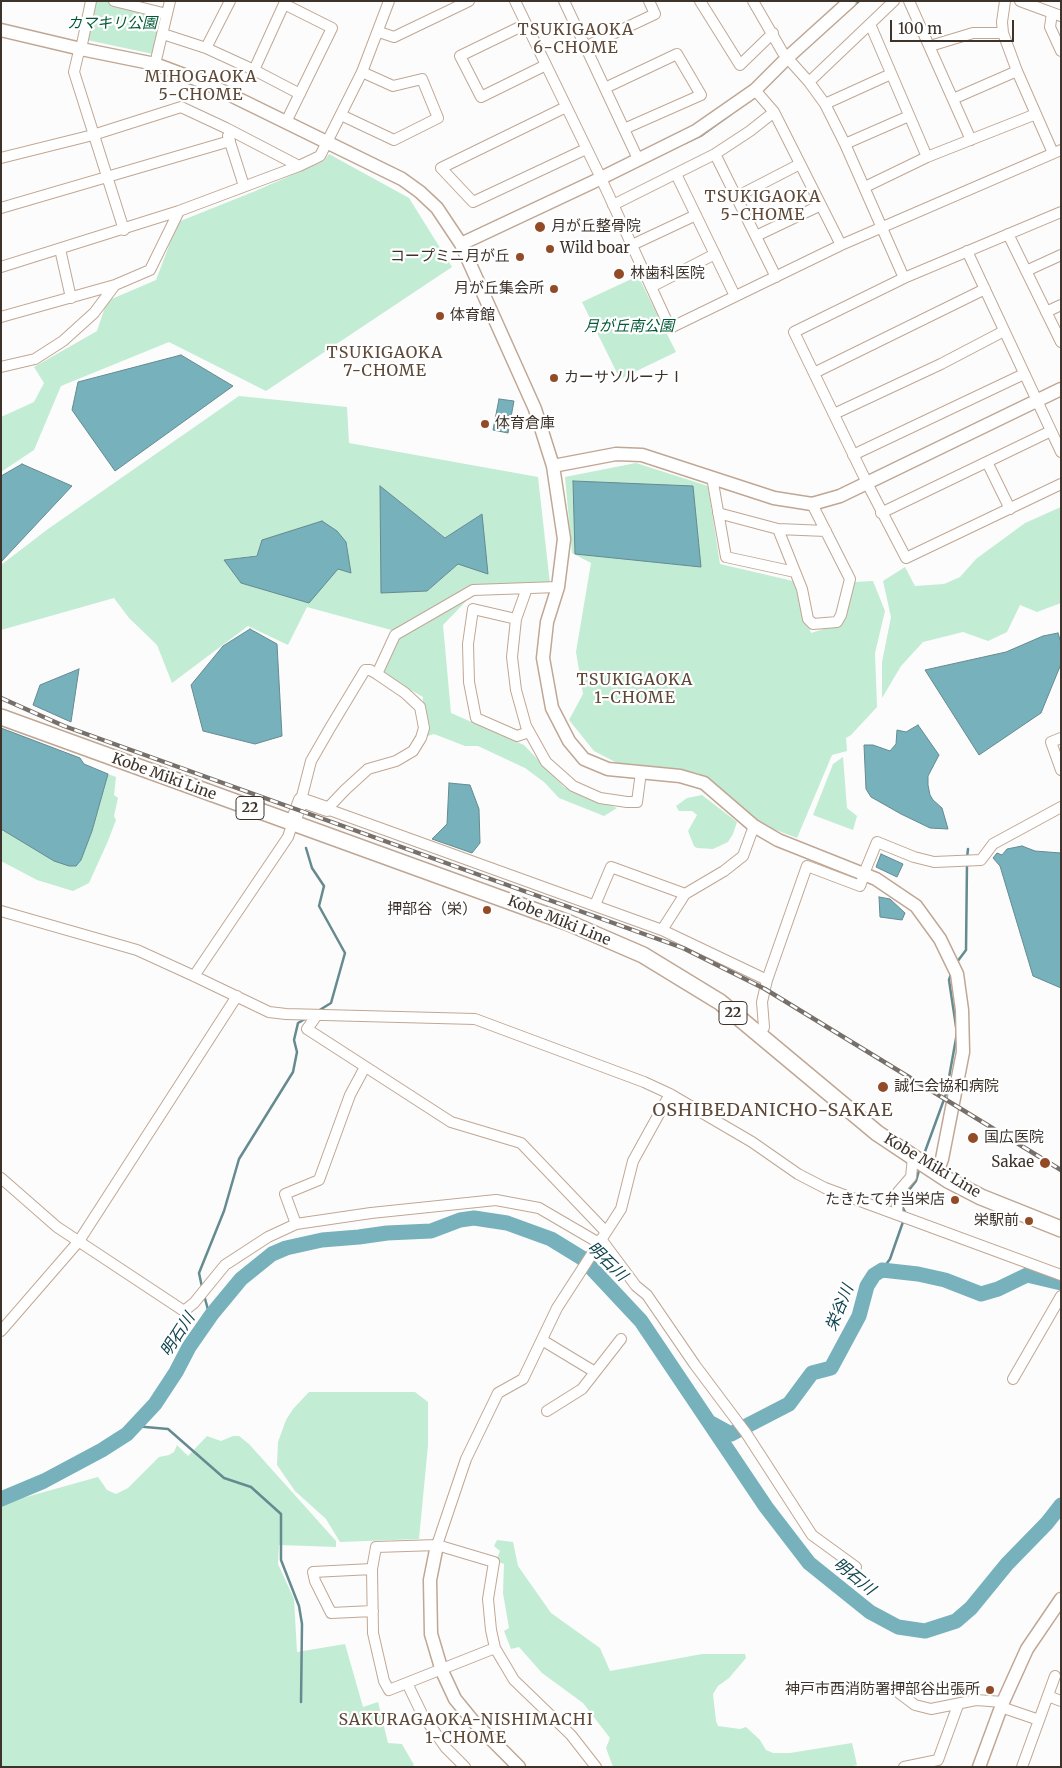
<!DOCTYPE html>
<html>
<head>
<meta charset="utf-8">
<style>
	body { margin:0 }
	#map { position:relative; width:1062px; height:1768px; overflow:hidden; background:#fcfcfc; font-family:Merriweather,serif }
	canvas { display:block }
	.frame { position:absolute; inset:0; border:2px solid #3d332b; pointer-events:none }
	.scale { position:absolute; left:890px; top:20px; width:124px; height:22px; box-sizing:border-box; border:2px solid #3d332b; border-top:0; padding-left:6px; font-size:15px; line-height:18px; white-space:nowrap; color:#3d332b; -webkit-text-stroke:4px #fff; paint-order:stroke }
</style>
</head>
<body>
<div id="map">
<canvas width="1062" height="1768"></canvas>
<div class="frame"></div>
<div class="scale">100 m</div>
</div>
<script>
const ctx = document.querySelector('canvas').getContext('2d');
ctx.lineJoin = 'round';
function fill(path, color) { ctx.fillStyle = color; ctx.fill(path, 'evenodd'); }
const shape = rows => new Path2D(rows.map(r => 'M' + r).join(''));
function stroke(path, color, width, dash) { ctx.strokeStyle = color; ctx.lineWidth = width; ctx.lineCap = dash ? 'butt' : 'round'; ctx.setLineDash(dash || []); ctx.stroke(path); }
function write(font, color, halo, rows, align = 'center') {
  ctx.font = font + ' Merriweather,"Noto Sans JP",serif'; ctx.lineWidth = 4.5; ctx.setLineDash([]); ctx.textBaseline = 'middle'; ctx.strokeStyle = halo; ctx.fillStyle = color; for (const [text, x, y, turn = 0] of rows) {
    ctx.save(); ctx.translate(x, y); ctx.rotate((+turn || 0) * Math.PI / 180); ctx.textAlign = isNaN(turn) ? turn : align; if (halo) ctx.strokeText(text, 0, 0); ctx.fillText(text, 0, 0); ctx.restore();
  }
}
const green = shape([
	[95,1,103,1,163,13,153,54,87,40],
	[329,154,409,198,452,267,266,391,169,342,61,386,34,450,1,472,1,417,34,402,44,383,34,367,97,331,107,301,156,280,178,222,253,192,324,161],
	[638,276,676,352,620,379,582,302],
	[239,396,347,407,349,443,538,477,550,584,510,583,471,586,395,631,307,607,288,645,248,626,172,683,157,645,129,618,114,598,1,630,1,565,48,529],
	[380,487,446,538,481,514,458,564,427,591],
	[346,542,351,573,338,569,224,560],
	[636,463,708,486,720,564,793,581,811,633,836,625,854,582,873,581,885,611,875,653,877,707,851,735,846,738,847,751,832,755,797,838,760,824,698,773,625,767,594,751,569,720,583,694,576,652,591,563,572,553,565,477],
	[1061,507,1061,603,1037,612,1020,605,1007,632,988,641,963,632,923,642,901,666,882,698,882,662,891,617,883,581,905,567,915,586,944,584,960,577,976,559,1025,523],
	[472,595,443,625,451,713,524,745,564,787,617,808,604,816,559,798,544,782,525,768,478,746,465,746,434,734,421,738,423,697,400,684,381,671,398,637,424,625],
	[843,757,847,808,857,816,853,830,813,815,833,764],
	[108,774,116,777,114,795,118,798,114,816,116,820,108,841,89,883,73,891,37,880,1,861,1,829,54,861,81,860,92,831],
	[702,795,737,822,733,834,728,842,713,849,697,848,694,846,688,831,697,815,692,811,679,811,676,806,687,798],
	[309,1392,415,1392,428,1402,428,1445,419,1539,340,1542,326,1519,295,1491,277,1465,278,1442,286,1420,293,1409],
	[207,1436,221,1441,233,1436,239,1436,249,1444,336,1541,336,1547,279,1545,278,1564,294,1599,297,1652,345,1644,363,1707,378,1702,388,1743,402,1744,414,1765,411,1767,1,1767,1,1504,98,1477,107,1490,116,1494,128,1488,159,1457,169,1455,174,1452,177,1445,188,1456],
	[497,1540,513,1542,518,1566,551,1613,600,1648,610,1671,702,1654,745,1654,746,1658,729,1678,718,1686,713,1694,716,1721,718,1726,740,1729,746,1727,760,1740,766,1750,773,1753,790,1753,852,1743,857,1765,848,1767,613,1767,606,1748,610,1738,583,1703,542,1673,519,1647,511,1649,504,1631,509,1628,503,1593,504,1564,496,1561,500,1551,494,1546]
]);
const water = shape([
	[181,355,233,386,115,471,72,410,78,382,181,355],
	[499,399,514,401,508,433,493,430,499,399],
	[22,464,72,486,1,562,1,476,22,464],
	[573,481,693,486,701,567,575,554,573,481],
	[380,486,445,538,482,514,488,574,458,564,427,591,381,593,380,486],
	[322,521,337,531,346,542,351,573,338,569,309,603,241,583,224,560,257,556,262,540,322,521],
	[250,629,277,644,282,736,255,744,203,731,191,685,223,646,250,629],
	[1058,633,1061,643,1061,664,1041,713,979,755,925,670,1006,652,1043,636,1058,633],
	[79,669,71,722,33,705,40,685,79,669],
	[918,725,939,755,928,776,928,785,930,795,933,800,942,808,948,829,930,828,901,814,871,797,866,789,864,745,873,745,890,751,896,744,897,730,906,732,918,725],
	[1,728,80,758,84,764,108,774,92,831,81,860,76,866,69,866,54,861,1,829,1,728],
	[449,783,470,785,479,809,480,843,472,853,432,839,447,824,449,783],
	[1022,846,1035,851,1061,853,1061,988,1033,976,1000,866,993,858,997,853,1002,855,1007,849,1022,846],
	[881,854,903,864,897,877,876,867,881,854],
	[879,897,890,899,905,913,902,920,880,917,879,897]
]);
const stream = shape([
	[852,7,859,1],
	[685,143,702,135,731,114],
	[306,848,312,868,324,886,319,906,345,953,331,1003,318,1011],
	[967,858,968,849],
	[957,962,966,950,967,863],
	[923,1157,946,1094,957,1033,949,980,951,974],
	[906,1214,902,1206,905,1195,916,1181,920,1167],
	[882,1270,890,1259,904,1219],
	[202,1287,199,1273,224,1211,239,1159,293,1072,297,1052,294,1040,298,1023,305,1019],
	[204,1295,210,1317],
	[134,1426,168,1429,224,1478,251,1487,281,1514,281,1560,299,1606,302,1624,301,1702]
]);
const river = shape([
	[711,1423,731,1434,789,1404,812,1373,831,1368,859,1316,867,1286,874,1275,882,1270,918,1274,945,1280,981,1294,998,1289,1027,1275,1061,1283],
	[1,1499,44,1481,102,1450,127,1434,155,1404,176,1372,189,1347,212,1314,241,1279,272,1254,286,1248,322,1240,359,1237,387,1233,431,1231,460,1220,474,1218,507,1223,551,1239,582,1258,641,1321,766,1507,809,1563,870,1612,898,1627,925,1631,956,1621,971,1608,1007,1564,1047,1523,1061,1505]
]);
const minor = shape([
	[91,1,81,49,78,55,74,72,124,230],
	[114,1,167,14],
	[230,1,206,48,254,70,300,94],
	[515,1,599,174,670,328,841,245,1061,150],
	[564,1,638,159],
	[700,1,740,65,773,33],
	[753,1,783,53,809,82,894,1],
	[909,1,971,140],
	[1005,1,1002,22,1003,33,1017,71,1053,153],
	[1020,1,1061,16],
	[1052,13,1050,27,1061,51],
	[526,24,460,56,481,97,546,65],
	[870,24,927,157],
	[379,32,394,37,469,1],
	[163,34,206,48],
	[930,46,973,33,1003,33],
	[585,47,655,14,649,1],
	[155,64,170,1],
	[254,70,284,4,332,28,286,122],
	[809,82,825,104,845,144,904,278],
	[605,88,677,54,701,95,624,129],
	[755,90,774,112,841,245],
	[953,99,1017,71],
	[825,104,891,74],
	[566,107,441,168,473,202,586,149],
	[341,115,394,140,438,118,422,79,393,86,362,72],
	[228,136,244,186],
	[845,144,909,116],
	[715,154,776,277],
	[1,158,93,135,181,107,226,128,299,166],
	[676,174,735,296],
	[865,187,927,157,1036,114],
	[736,197,800,164],
	[613,205,715,154,750,131,774,112],
	[1,208,230,141],
	[1061,212,904,278,794,332,867,483,906,558,1061,484],
	[1008,234,1061,342],
	[756,236,821,205],
	[632,245,696,215],
	[60,249,71,298],
	[967,251,1061,452],
	[1,267,179,211,299,166,320,156,362,72,389,1],
	[1026,271,1061,255],
	[651,287,715,254],
	[1046,312,1061,305],
	[1,317,115,285],
	[1,367,35,359,63,341,94,313,115,285,150,270,179,211],
	[814,373,985,289],
	[834,414,941,364,1004,331],
	[853,455,1024,374],
	[987,462,1010,509],
	[712,477,726,557,795,572],
	[718,513,778,529,826,531],
	[881,513,1051,431],
	[778,529,802,589,808,619,813,624,837,622,841,615,850,579,812,504],
	[558,587,473,590,395,635,377,674,405,693,420,707,424,728,421,738,413,751,396,761,368,769,345,790,327,809,662,930,767,980],
	[527,588,516,619,512,657,516,690,526,726,546,762,573,786,600,798,627,802,637,802,641,772],
	[516,619,473,609,468,644,469,682,476,718,517,736,529,732],
	[1061,738,1051,742,1061,770],
	[301,800,311,761,330,728,365,670,370,670,377,674],
	[865,871,877,842,914,857,934,862,981,860,993,844,1061,807],
	[595,905,611,867,685,894],
	[1,911,137,950,194,976,269,1012,286,1014,475,1019,644,1082,670,1094,752,1142,798,1174,825,1188,1061,1275],
	[662,930,685,894,724,871,743,856,754,826],
	[194,976,288,837,294,819],
	[317,1015,307,1029,451,1122,521,1143,606,1232],
	[760,1035,764,1027,762,1002,767,980,807,866,860,886,864,875],
	[1,1178,57,1227,184,1311,194,1303,225,1265,268,1237,296,1224,371,1213,496,1200,539,1208,599,1243],
	[897,1214,898,1192,911,1177,913,1157],
	[296,1224,285,1194,319,1180,350,1095,365,1067],
	[601,1239,636,1286,647,1295,695,1365,746,1433,812,1535,856,1567],
	[1,1331,79,1241,237,996],
	[542,1340,595,1372],
	[1013,1379,1061,1296],
	[547,1411,582,1389,621,1339],
	[437,1545,466,1459,498,1393,523,1379,557,1308,621,1209,633,1161,670,1094],
	[372,1569,313,1572,315,1581,331,1613,373,1611],
	[495,1648,389,1690,384,1681,373,1633,372,1569,376,1547,437,1545,494,1562,488,1599,491,1630,495,1648,514,1680,571,1735,596,1767],
	[407,1683,422,1714,446,1748,465,1767],
	[899,1693,915,1705,931,1709,976,1700,1003,1702],
	[1048,1696,1061,1701],
	[1001,1707,1039,1720],
	[904,1767,938,1760,958,1705],
	[1022,1767,1055,1676]
]);
const tertiary = shape([
	[1,30,81,49,155,64,206,83,402,179,420,192,437,208,461,244,535,409,553,466,564,539,558,587,547,622,543,658,552,708,569,741,584,759,608,769,680,776,704,783,754,826,778,840,876,879,916,906,940,939,957,974,962,1010,963,1052,942,1159,937,1173],
	[461,244,593,182,696,131,755,90,787,58,850,1],
	[553,466,616,454,642,455,774,498,812,504,840,496,1061,389],
	[437,1545,430,1580,431,1634,442,1671,455,1699,473,1721,519,1767],
	[979,1767,1003,1702,1027,1649,1061,1599]
]);
const secondary = shape([
	[294,819,301,800,327,809]
]);
const primary = shape([
	[1,717,569,923,643,955,720,1002,877,1133,913,1157,948,1180,981,1197,1061,1229]
]);
const rail = shape([
	[1,698,64,726,683,948,765,989,1061,1170]
]);
const markers = [
	[540,227,6,"#934b27"],
	[550,249,5,"#934b27"],
	[520,257,5,"#934b27"],
	[619,274,6,"#934b27"],
	[554,289,5,"#934b27"],
	[440,316,5,"#934b27"],
	[554,378,5,"#934b27"],
	[485,424,5,"#934b27"],
	[487,910,5,"#934b27"],
	[883,1087,6,"#934b27"],
	[973,1138,6,"#934b27"],
	[1045,1163,6,"#934b27"],
	[955,1200,5,"#934b27"],
	[1029,1221,5,"#934b27"],
	[990,1690,5,"#934b27"]
];
const shields = [
	[250,808,28],
	[733,1013,28]
];
const shieldNames = [
	["22",250,808],
	["22",733,1013]
];
const parkNames = [
	["カマキリ公園",112,24],
	["月が丘南公園",629,327]
];
const poiNames = [
	["月が丘整骨院",551,227],
	["Wild boar",560,249],
	["コープミニ月が丘",510,257,"right"],
	["林歯科医院",630,274],
	["月が丘集会所",544,289,"right"],
	["体育館",450,316],
	["カーサソルーナⅠ",564,378],
	["体育倉庫",495,424],
	["押部谷（栄）",477,910,"right"],
	["誠仁会協和病院",894,1087],
	["国広医院",984,1138],
	["Sakae",1034,1163,"right"],
	["たきたて弁当栄店",945,1200,"right"],
	["栄駅前",1019,1221,"right"],
	["神戸市西消防署押部谷出張所",980,1690,"right"]
];
const streetNames = [
	["Kobe Miki Line",164,777,20],
	["Kobe Miki Line",559,921,22],
	["Kobe Miki Line",932,1166,31]
];
const neighbourhoodNames = [
	["TSUKIGAOKA",576,30],
	["6-CHOME",576,48],
	["MIHOGAOKA",201,77],
	["5-CHOME",201,95],
	["TSUKIGAOKA",763,197],
	["5-CHOME",763,215],
	["TSUKIGAOKA",385,353],
	["7-CHOME",385,371],
	["TSUKIGAOKA",635,680],
	["1-CHOME",635,698],
	["SAKURAGAOKA-NISHIMACHI",466,1720],
	["1-CHOME",466,1738]
];
const waterNames = [
	["明石川",607,1262,44],
	["栄谷川",840,1308,-68],
	["明石川",178,1335,-57],
	["明石川",854,1577,39]
];
const quarterNames = [
	["OSHIBEDANICHO-SAKAE",773,1111]
];
fill(green, '#c2ecd4');
fill(water, '#76b1bc');
stroke(water, '#658b90', 1);
stroke(stream, '#658b90', 2.5);
stroke(river, '#76b1bc', 15);
stroke(minor, '#c0a794', 12);
stroke(tertiary, '#c0a794', 15);
stroke(secondary, '#c0a794', 16);
stroke(primary, '#c0a794', 18);
stroke(minor, '#fff', 10);
stroke(tertiary, '#fff', 12);
stroke(secondary, '#fff', 14);
stroke(primary, '#fff', 15);
stroke(rail, '#77706a', 4.5);
stroke(rail, '#fff', 2.5, [8]);
for (const [x, y, r, color] of markers) { const dot = new Path2D(); dot.arc(x, y, r, 0, 2 * Math.PI); ctx.fillStyle = color; ctx.fill(dot); stroke(dot, '#fff', 2); }
for (const [x, y, w] of shields) { const box = new Path2D(); box.roundRect(x - w / 2, y - 11.5, w, 23, 4); ctx.fillStyle = '#fff'; ctx.fill(box); stroke(box, '#3d332b', 1); }
write('bold 14px', '#3d332b', null, shieldNames);
write('italic 15px', '#025937', '#fff', parkNames);
write('15px', '#3d332b', '#fff', poiNames, 'left');
write('15px', '#3d332b', '#fff', streetNames);
ctx.letterSpacing = '1px';
write('16px', '#5e4938', '#fff', neighbourhoodNames);
ctx.letterSpacing = '0px';
write('italic 16px', '#0f454e', '#fff', waterNames);
ctx.letterSpacing = '1px';
write('18px', '#5e4938', '#fff', quarterNames);
ctx.letterSpacing = '0px';
</script>
</body>
</html>
